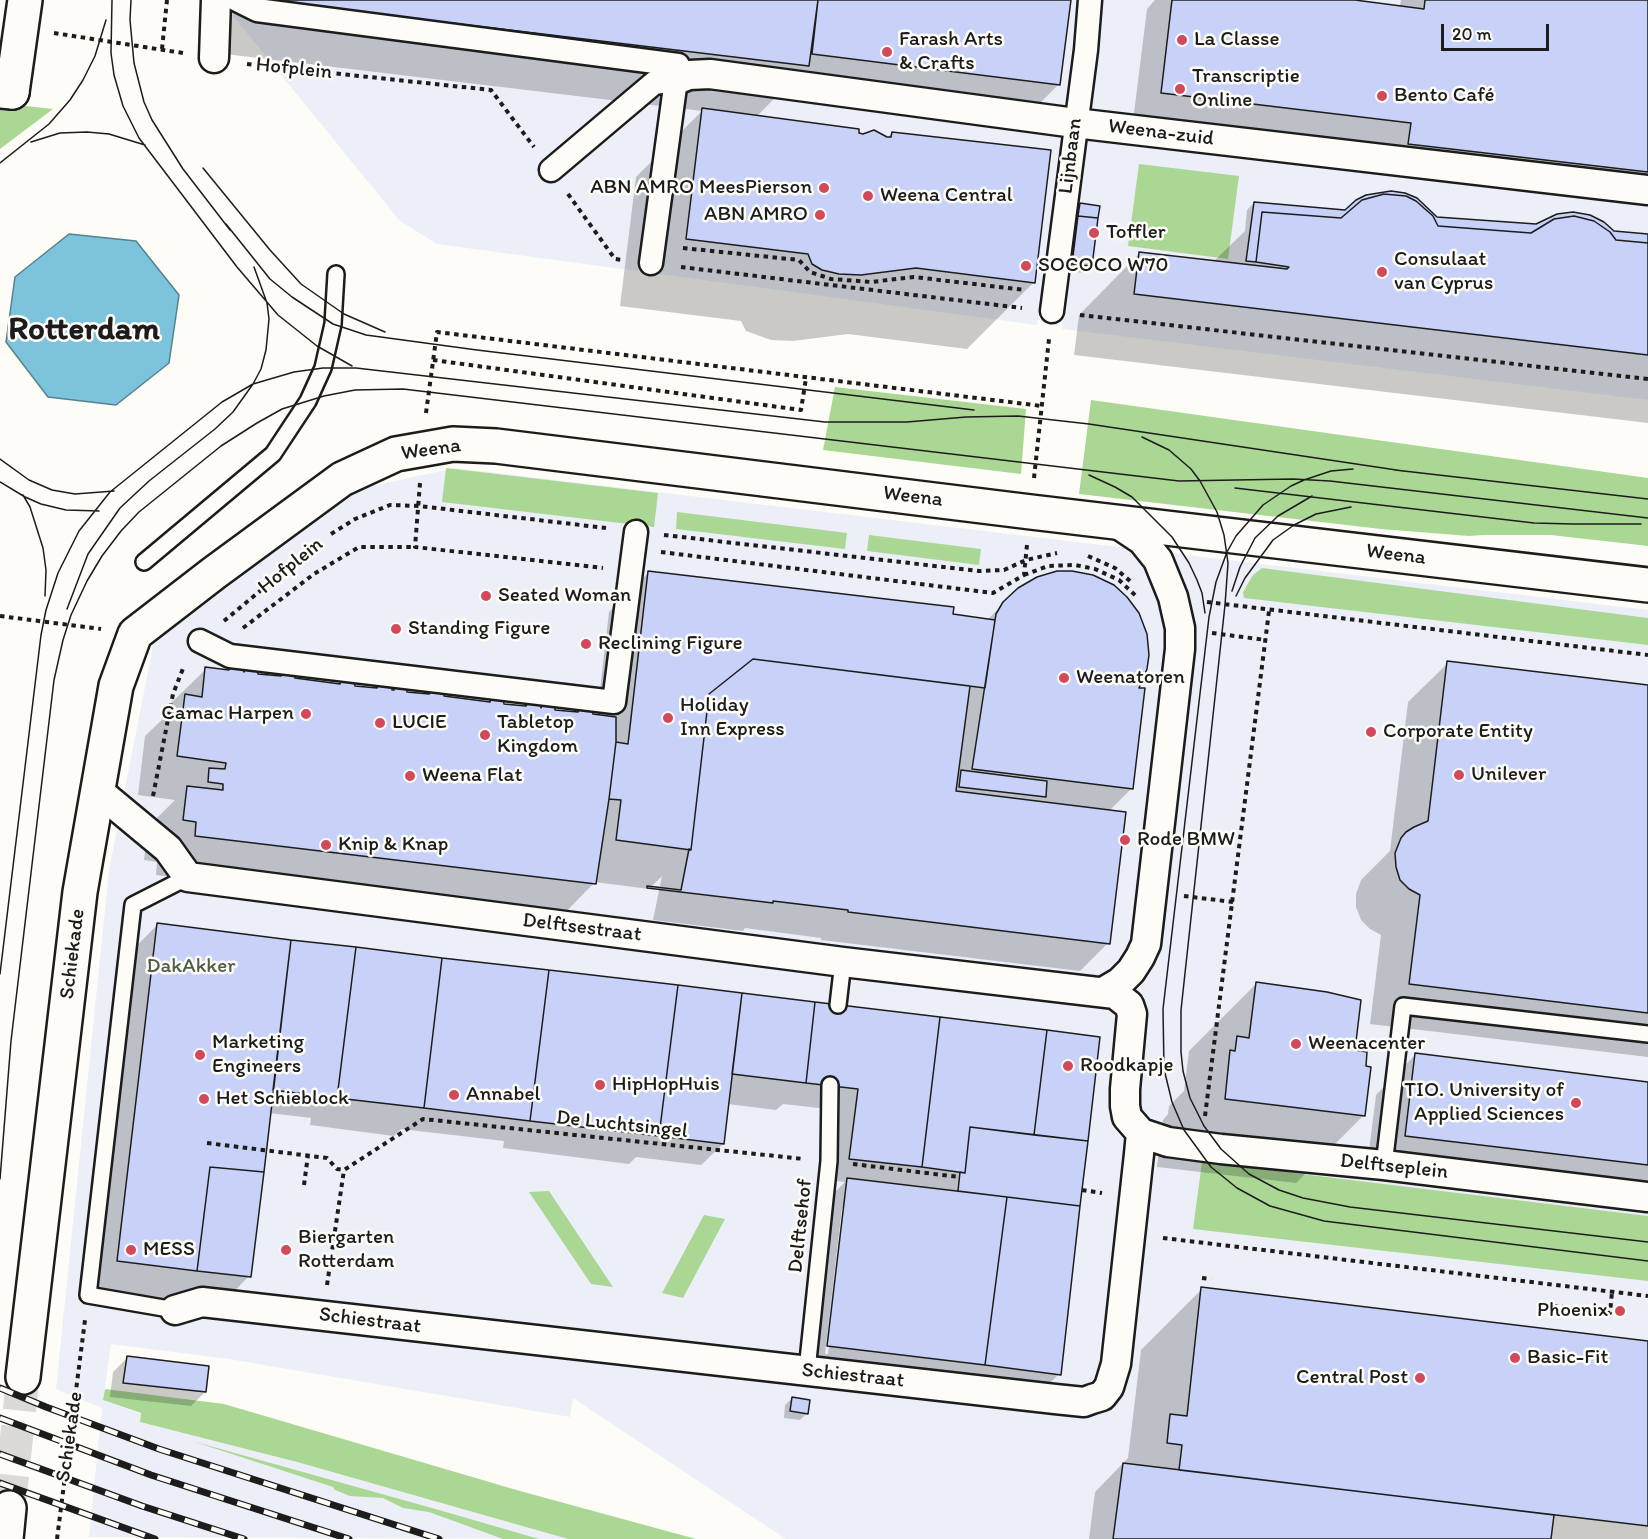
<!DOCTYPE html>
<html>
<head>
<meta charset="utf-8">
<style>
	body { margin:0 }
	#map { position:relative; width:1648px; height:1539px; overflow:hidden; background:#fdfcf7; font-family:Itim,sans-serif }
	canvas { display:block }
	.scale { position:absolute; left:1441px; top:24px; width:108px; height:27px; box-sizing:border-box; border:3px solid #1c1c1c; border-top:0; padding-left:8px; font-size:18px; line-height:21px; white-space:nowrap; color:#1c1c1c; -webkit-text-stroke:4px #fdfcf7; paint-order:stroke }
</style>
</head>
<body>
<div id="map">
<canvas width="1648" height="1539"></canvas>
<div class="scale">20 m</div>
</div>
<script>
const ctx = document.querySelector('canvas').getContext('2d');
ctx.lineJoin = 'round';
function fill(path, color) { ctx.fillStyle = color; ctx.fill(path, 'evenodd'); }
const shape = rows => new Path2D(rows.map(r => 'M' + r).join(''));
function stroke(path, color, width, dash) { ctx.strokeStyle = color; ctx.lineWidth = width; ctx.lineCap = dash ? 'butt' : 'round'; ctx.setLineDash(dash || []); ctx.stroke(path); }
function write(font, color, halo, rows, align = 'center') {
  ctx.font = font + ' Itim,sans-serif'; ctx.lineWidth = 5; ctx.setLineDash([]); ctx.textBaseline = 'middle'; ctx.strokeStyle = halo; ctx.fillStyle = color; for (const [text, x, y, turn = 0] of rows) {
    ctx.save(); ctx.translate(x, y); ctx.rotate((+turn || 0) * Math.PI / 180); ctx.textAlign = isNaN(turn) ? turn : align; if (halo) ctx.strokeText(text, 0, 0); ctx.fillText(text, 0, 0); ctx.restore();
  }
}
const built = shape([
	[235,0,1083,0,1037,325,437,244,400,221,233,16],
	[1102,0,1648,0,1648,400,1062,329,1083,132],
	[455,468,1648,610,1648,1526,1554,1515,1551,1539,786,1539,573,1398,570,1417,229,1359,111,1344,103,1400,141,1414,140,1422,297,1462,568,1539,89,1537,102,1408,56,1389,109,870,154,641,198,594,358,489]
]);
const green = shape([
	[0,103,53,109,0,149],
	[1139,164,1239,176,1228,259,1128,246],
	[835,387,1026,409,1021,474,823,450],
	[1091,400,1648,478,1648,546,1551,535,1483,535,1469,536,1381,529,1079,494],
	[446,468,658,493,654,527,442,502],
	[677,512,847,533,845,549,676,529],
	[869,535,981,549,979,565,867,551],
	[1262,568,1648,618,1648,645,1244,598,1243,592,1253,575],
	[1202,1162,1648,1216,1648,1281,1193,1229],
	[549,1191,613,1287,591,1284,529,1192],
	[704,1215,725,1219,683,1298,662,1293],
	[105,1389,224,1404,520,1491,696,1539,568,1539,297,1462,140,1422,141,1413,103,1400],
	[192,1441,439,1510,539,1539,503,1539,429,1512,403,1508,383,1498,350,1496,335,1490,333,1487]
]);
const water = shape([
	[69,234,136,241,179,295,169,363,116,405,48,397,6,342,15,277,69,234]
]);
const shadow = shape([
	[231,0,1070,0,1059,84,1031,112,790,83,756,117,887,138,892,133,1034,282,967,349,848,334,793,341,771,340,746,331,741,321,620,306,636,177,702,111,225,54],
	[1155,0,1340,0,1400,7,1401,0,1648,0,1648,203,1133,121,1147,9],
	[1254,203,1648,235,1648,423,1074,355,1079,315,1140,253,1213,262,1245,231,1247,210],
	[1080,205,1091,266,1084,273,1066,271,1073,211],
	[649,572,987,620,1019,589,1137,689,1132,788,1109,811,1108,943,1080,971,821,940,821,938,745,928,743,931,653,920,662,876,649,889,595,882,555,923,156,875,157,862,144,860,148,827,175,800,138,795,145,736,166,716,166,708,206,669,228,672,237,666,244,671,257,675,339,685,344,680,353,687,391,692,398,685,407,693,488,703,493,698,503,705,540,708,549,703,554,711,597,716,609,612],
	[1448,663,1648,687,1648,1057,1370,1024,1381,935,1370,929,1361,920,1356,907,1356,894,1361,880,1390,851,1408,702],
	[157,925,1047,1032,1059,1374,1038,1395,800,1374,820,1207,845,1182,828,1180,837,1110,783,1104,776,1110,728,1104,723,1144,701,1165,636,1157,629,1164,503,1148,504,1141,401,1129,394,1136,310,1125,311,1118,269,1113,249,1276,221,1305,168,1298,156,1310,78,1300,118,965],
	[842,1208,845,1208,828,1354,825,1354],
	[1257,983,1364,1115,1296,1183,1157,1167,1163,1120,1168,1114,1169,1106,1184,1091,1189,1051],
	[1415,1055,1648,1083,1648,1209,1366,1175,1376,1095],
	[1202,1289,1648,1343,1648,1539,1089,1539,1095,1492,1128,1458,1141,1350],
	[127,1358,205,1392,191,1406,110,1397,113,1372],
	[792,1398,807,1413,800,1420,784,1418,785,1405]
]);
const building = shape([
	[276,0,818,0,809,66,276,2,276,0],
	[818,0,1071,0,1060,85,812,54,818,0],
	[1172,0,1355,0,1424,9,1425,0,1648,0,1648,172,1408,144,1411,123,1161,93,1172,0],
	[702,108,859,129,859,133,863,134,874,130,887,137,891,137,892,132,1051,150,1035,283,916,268,861,275,839,274,822,270,812,264,808,254,686,239,702,108],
	[1391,191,1405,193,1417,198,1437,217,1536,224,1557,214,1573,212,1590,215,1604,222,1614,231,1648,234,1648,243,1616,240,1610,232,1594,221,1574,216,1554,219,1531,233,1438,226,1433,216,1416,201,1406,196,1384,194,1362,200,1341,218,1262,212,1256,262,1246,261,1254,202,1345,210,1356,200,1366,195,1391,191],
	[1384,194,1406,196,1416,201,1433,216,1438,226,1531,233,1554,219,1574,216,1594,221,1610,232,1616,240,1648,243,1648,355,1134,294,1139,252,1287,269,1289,267,1256,262,1262,212,1341,218,1362,200,1384,194],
	[1080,203,1100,206,1098,218,1078,216,1080,203],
	[1078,216,1098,218,1092,266,1072,264,1078,216],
	[648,571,954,607,953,614,995,620,985,688,753,659,709,694,691,850,616,840,621,800,609,799,616,742,628,744,648,571],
	[1057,571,1072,571,1093,575,1114,585,1127,597,1139,613,1147,634,1149,655,1147,669,1139,688,1145,688,1133,789,972,769,996,614,1003,602,1018,588,1037,577,1057,571],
	[753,659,970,686,956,791,1126,812,1110,944,848,912,848,910,773,901,773,903,647,888,647,886,681,890,689,849,691,850,709,694,753,659],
	[1447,661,1648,685,1648,1013,1409,984,1420,895,1409,889,1400,880,1396,867,1395,853,1401,838,1406,832,1414,827,1428,821,1447,661],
	[241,665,244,672,245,668,257,669,258,674,281,676,282,673,294,673,295,678,340,684,343,678,353,680,355,686,377,688,378,685,392,686,392,690,394,690,395,686,406,686,407,692,429,694,434,689,443,690,444,696,490,702,491,698,503,698,504,704,526,706,528,703,540,702,541,708,544,702,555,706,555,710,578,712,579,709,592,710,593,714,616,717,616,742,609,799,596,884,195,836,196,822,183,820,187,786,223,790,223,784,208,782,209,768,225,769,226,763,177,756,185,694,202,697,205,667,229,670,231,666,241,665],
	[961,770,1047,781,1046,797,959,787,961,770],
	[157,923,291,940,264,1172,210,1167,197,1271,117,1261,157,923],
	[291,940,356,947,337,1098,273,1090,291,940],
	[356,947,442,958,424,1108,337,1098,356,947],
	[442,958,549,970,530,1121,424,1108,442,958],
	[549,970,678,985,659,1136,530,1121,549,970],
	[1256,982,1327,992,1361,1000,1355,1050,1367,1052,1366,1066,1371,1067,1365,1116,1225,1099,1230,1050,1235,1051,1237,1036,1249,1038,1256,982],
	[678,985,742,993,724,1144,659,1136,678,985],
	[742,993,815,1002,806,1083,732,1074,742,993],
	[815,1002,940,1017,922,1167,849,1159,858,1089,806,1083,815,1002],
	[940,1017,1047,1030,1034,1135,970,1127,965,1173,922,1167,940,1017],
	[1047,1030,1100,1037,1088,1141,1034,1135,1047,1030],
	[1415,1053,1648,1082,1648,1165,1405,1136,1415,1053],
	[970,1127,1088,1141,1080,1206,958,1191,960,1172,965,1173,970,1127],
	[210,1167,264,1172,251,1277,197,1271,210,1167],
	[847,1178,1007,1197,985,1365,827,1346,847,1178],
	[1007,1197,1080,1206,1061,1375,985,1365,1007,1197],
	[1201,1287,1648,1341,1648,1526,1179,1470,1182,1445,1167,1443,1170,1414,1187,1416,1201,1287],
	[127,1356,209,1366,206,1392,123,1383,127,1356],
	[792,1397,810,1400,808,1414,790,1411,792,1397],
	[1123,1463,1554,1515,1551,1539,1113,1539,1123,1463]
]);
const secondaryTunnel = shape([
	[9,1508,23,1377]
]);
const path = shape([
	[54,33,183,53],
	[162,49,167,0],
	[247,64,491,90,534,147],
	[568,194,615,259,623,260],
	[683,248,799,260,810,272,831,279,871,282,914,277,1025,290],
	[681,267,1022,308],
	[1080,315,1648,379],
	[433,360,801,410,806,378],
	[426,413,437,332,1042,406],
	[1034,478,1049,339],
	[420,483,415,547,603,568],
	[331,534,355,519,390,505,419,506,606,528],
	[664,535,979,571,1004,570,1026,560,1057,553],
	[661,552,993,593,1024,575,1027,545],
	[1088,556,1115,568,1130,581],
	[1024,575,1048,566,1075,565,1095,569,1119,580,1136,596],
	[1207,602,1648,655],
	[0,616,101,629],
	[224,621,308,551],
	[243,628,314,574,359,547,415,547],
	[1212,633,1266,640],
	[153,796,173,694,184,666],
	[1184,896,1233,902],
	[1205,1116,1269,611],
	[207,1143,327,1158,337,1169,344,1170,423,1119,804,1159],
	[853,1164,959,1177],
	[304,1185,308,1155],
	[1082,1190,1102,1193],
	[1163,1238,1648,1296],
	[1202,1278,1211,1279],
	[327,1285,344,1170],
	[1540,1309,1540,1304,1610,1313,1612,1292],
	[57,1539,85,1320]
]);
const service = shape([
	[144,562,273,454,308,401,323,368,333,324,336,274],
	[838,1005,843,962],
	[1384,1165,1403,1006,1648,1034],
	[175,1310,88,1295,133,905,188,877],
	[807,1370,829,1161,830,1085]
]);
const pedestrian = shape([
	[237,0,257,10,678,65,651,263],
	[551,170,654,83,676,80],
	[1052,311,1086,50,1090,0],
	[200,641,230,656,614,702,636,532]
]);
const minor = shape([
	[214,58,216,0],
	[676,80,689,75,710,74,1075,123,1648,190],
	[97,790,168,849,188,877,843,962,1115,994,1129,1005,1132,1014,1125,1089,1125,1106,1127,1117,1141,1133,1139,1154,1116,1364,1109,1387,1102,1396,1092,1399,1084,1402,1055,1399,202,1302,175,1310],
	[1103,992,1120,982,1131,971,1140,957,1146,944,1180,649,1180,628,1173,597,1158,560,1142,540,1115,522],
	[1141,1133,1168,1142,1221,1149,1384,1165,1648,1197]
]);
const tertiary = shape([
	[12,92,25,0]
]);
const secondary = shape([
	[0,91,12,92],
	[23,1377,80,892,116,686,135,634,214,573,342,479,396,454,453,444,496,446,1031,512,1648,585],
	[6,1539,9,1508]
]);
const tram = shape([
	[112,0,111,53,114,75,123,106,139,138,237,267,278,315,317,346,352,366],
	[131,0,130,20,134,63,144,102,152,120,183,169,230,230],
	[31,142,60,133,87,132,109,134,145,145],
	[0,163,49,124,70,100,83,80,95,56,106,20],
	[203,168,270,250,301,284,344,314,385,332],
	[226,224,270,279,292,297,333,324,366,335,477,350,974,410],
	[1142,437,1169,450,1191,469,1200,481,1217,512,1224,535,1228,563,1225,605,1181,1010,1181,1052,1183,1071,1190,1098,1204,1126,1221,1149,1249,1174,1279,1190,1303,1198,1350,1207,1648,1242],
	[0,459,29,480,52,490,75,494,114,491],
	[1353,469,1331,471,1304,480,1291,486,1263,505,1236,536,1227,552,1216,582,1209,617,1163,1009,1164,1069,1172,1102,1184,1130,1211,1167,1237,1188,1270,1206,1324,1221,1648,1261],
	[1395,470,1648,499],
	[1089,475,1115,487,1132,497,1172,537,1189,563,1197,580,1202,593,1205,613],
	[0,482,25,497,41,504,66,510,99,511],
	[1235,488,1534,523,1573,524,1641,524],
	[23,495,30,507,43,548,46,570,45,596],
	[1232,591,1240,567,1255,538,1278,516,1312,496],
	[1236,596,1245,578,1273,540,1294,525,1316,514,1351,507],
	[67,609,88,554,120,508,149,481,215,429,233,412,253,384,261,369,266,350,269,319,267,303,254,267],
	[0,974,41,635,46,610,58,573,79,531,110,492,222,402,253,384,294,372,323,368,356,368,825,422,907,422,966,417,1018,416,1089,424,1403,471],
	[0,1179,11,1041,54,680,63,640,71,615,87,581,102,556,121,531,139,512,221,446,257,423,282,409,324,396,355,390,403,389,1179,481,1293,479,1330,481,1648,518]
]);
const rail = shape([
	[0,1388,46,1407,159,1449,439,1539],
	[0,1418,151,1475,349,1539],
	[0,1454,142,1506,244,1539],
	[0,1483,155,1539]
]);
const markers = [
	[1182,40,6,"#d1495b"],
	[887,52,6,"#d1495b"],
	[1180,89,6,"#d1495b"],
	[1382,96,6,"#d1495b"],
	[824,188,6,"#d1495b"],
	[868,196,6,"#d1495b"],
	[820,215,6,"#d1495b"],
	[1094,233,6,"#d1495b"],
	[1026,266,6,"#d1495b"],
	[1382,272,6,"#d1495b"],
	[486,596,6,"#d1495b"],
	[396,629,6,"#d1495b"],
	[586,644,6,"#d1495b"],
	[1064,678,6,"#d1495b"],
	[306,714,6,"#d1495b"],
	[668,718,6,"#d1495b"],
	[380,723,6,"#d1495b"],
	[1371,732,6,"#d1495b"],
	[485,735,6,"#d1495b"],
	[1459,775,6,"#d1495b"],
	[410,776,6,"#d1495b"],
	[1125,840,6,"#d1495b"],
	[326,845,6,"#d1495b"],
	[1296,1044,6,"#d1495b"],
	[200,1055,6,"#d1495b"],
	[1068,1066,6,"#d1495b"],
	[600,1085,6,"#d1495b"],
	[454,1095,6,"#d1495b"],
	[204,1099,6,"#d1495b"],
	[1576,1103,6,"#d1495b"],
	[131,1250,6,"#d1495b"],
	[286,1250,6,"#d1495b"],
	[1620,1311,6,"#d1495b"],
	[1515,1358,6,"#d1495b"],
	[1420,1378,6,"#d1495b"]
];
const poiNames = [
	["Farash Arts",899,40],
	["& Crafts",899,64],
	["La Classe",1194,40],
	["Transcriptie",1192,77],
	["Online",1192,101],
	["Bento Café",1394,96],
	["ABN AMRO MeesPierson",812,188,"right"],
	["Weena Central",880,196],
	["ABN AMRO",808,215,"right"],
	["Toffler",1106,233],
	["Consulaat",1394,260],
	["van Cyprus",1394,284],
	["SOCOCO W70",1038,266],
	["Seated Woman",498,596],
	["Standing Figure",408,629],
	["Reclining Figure",598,644],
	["Weenatoren",1076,678],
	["Holiday",680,706],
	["Inn Express",680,730],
	["Camac Harpen",294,714,"right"],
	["LUCIE",392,723],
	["Tabletop",497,723],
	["Kingdom",497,747],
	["Corporate Entity",1383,732],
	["Unilever",1471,775],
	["Weena Flat",422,776],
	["Rode BMW",1137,840],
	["Knip & Knap",338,845],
	["Marketing",212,1043],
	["Engineers",212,1067],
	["Weenacenter",1308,1044],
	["Roodkapje",1080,1066],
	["HipHopHuis",612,1085],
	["TIO. University of",1564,1091,"right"],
	["Applied Sciences",1564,1115,"right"],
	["Annabel",466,1095],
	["Het Schieblock",216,1099],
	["Biergarten",298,1238],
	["Rotterdam",298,1262],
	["MESS",143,1250],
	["Phoenix",1608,1311,"right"],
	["Basic-Fit",1527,1358],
	["Central Post",1408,1378,"right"]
];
const streetNames = [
	["Hofplein",294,69,6],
	["Weena-zuid",1161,133,7],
	["Lijnbaan",1071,156,-83],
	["Weena",431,450,-8],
	["Weena",913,497,7],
	["Weena",1396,555,7],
	["Hofplein",291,566,-39],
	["Delftsestraat",582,928,7],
	["Schiekade",73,954,-83],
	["De Luchtsingel",622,1125,6],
	["Delftseplein",1394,1167,6],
	["Delftsehof",801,1226,-84],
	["Schiestraat",370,1321,7],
	["Schiestraat",853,1376,6],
	["Schiekade",70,1437,-82]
];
const parkNames = [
	["DakAkker",191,967]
];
const townNames = [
	["Rotterdam",84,331]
];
fill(built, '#edeff8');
fill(green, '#abd795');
fill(water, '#7cc4dc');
stroke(water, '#56818f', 1.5);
fill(shadow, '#0003');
fill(building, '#c8d2f9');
stroke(building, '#1c1c1c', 1.5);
stroke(secondaryTunnel, '#dbdad6', 33, [33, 16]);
stroke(service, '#1c1c1c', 20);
stroke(pedestrian, '#1c1c1c', 27);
stroke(minor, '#1c1c1c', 33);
stroke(tertiary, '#1c1c1c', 38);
stroke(secondary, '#1c1c1c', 38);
stroke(path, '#1c1c1c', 4, [4.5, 4.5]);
stroke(service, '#fdfcf7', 15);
stroke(pedestrian, '#fdfcf7', 22);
stroke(minor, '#fdfcf7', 28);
stroke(tertiary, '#fdfcf7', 33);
stroke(secondary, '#fdfcf7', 33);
stroke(tram, '#1c1c1c', 1.5);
stroke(rail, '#1c1c1c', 7);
stroke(rail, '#fdfcf7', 4.5, [14]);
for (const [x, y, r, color] of markers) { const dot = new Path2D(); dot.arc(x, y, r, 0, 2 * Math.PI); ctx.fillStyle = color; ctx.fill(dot); stroke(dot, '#fdfcf7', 2); }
write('21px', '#1c1c1c', '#fdfcf7', poiNames, 'left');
write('21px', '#1c1c1c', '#fdfcf7', streetNames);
write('21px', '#4e5d46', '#fdfcf7', parkNames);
write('bold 33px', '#1c1c1c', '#fdfcf7', townNames);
</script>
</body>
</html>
